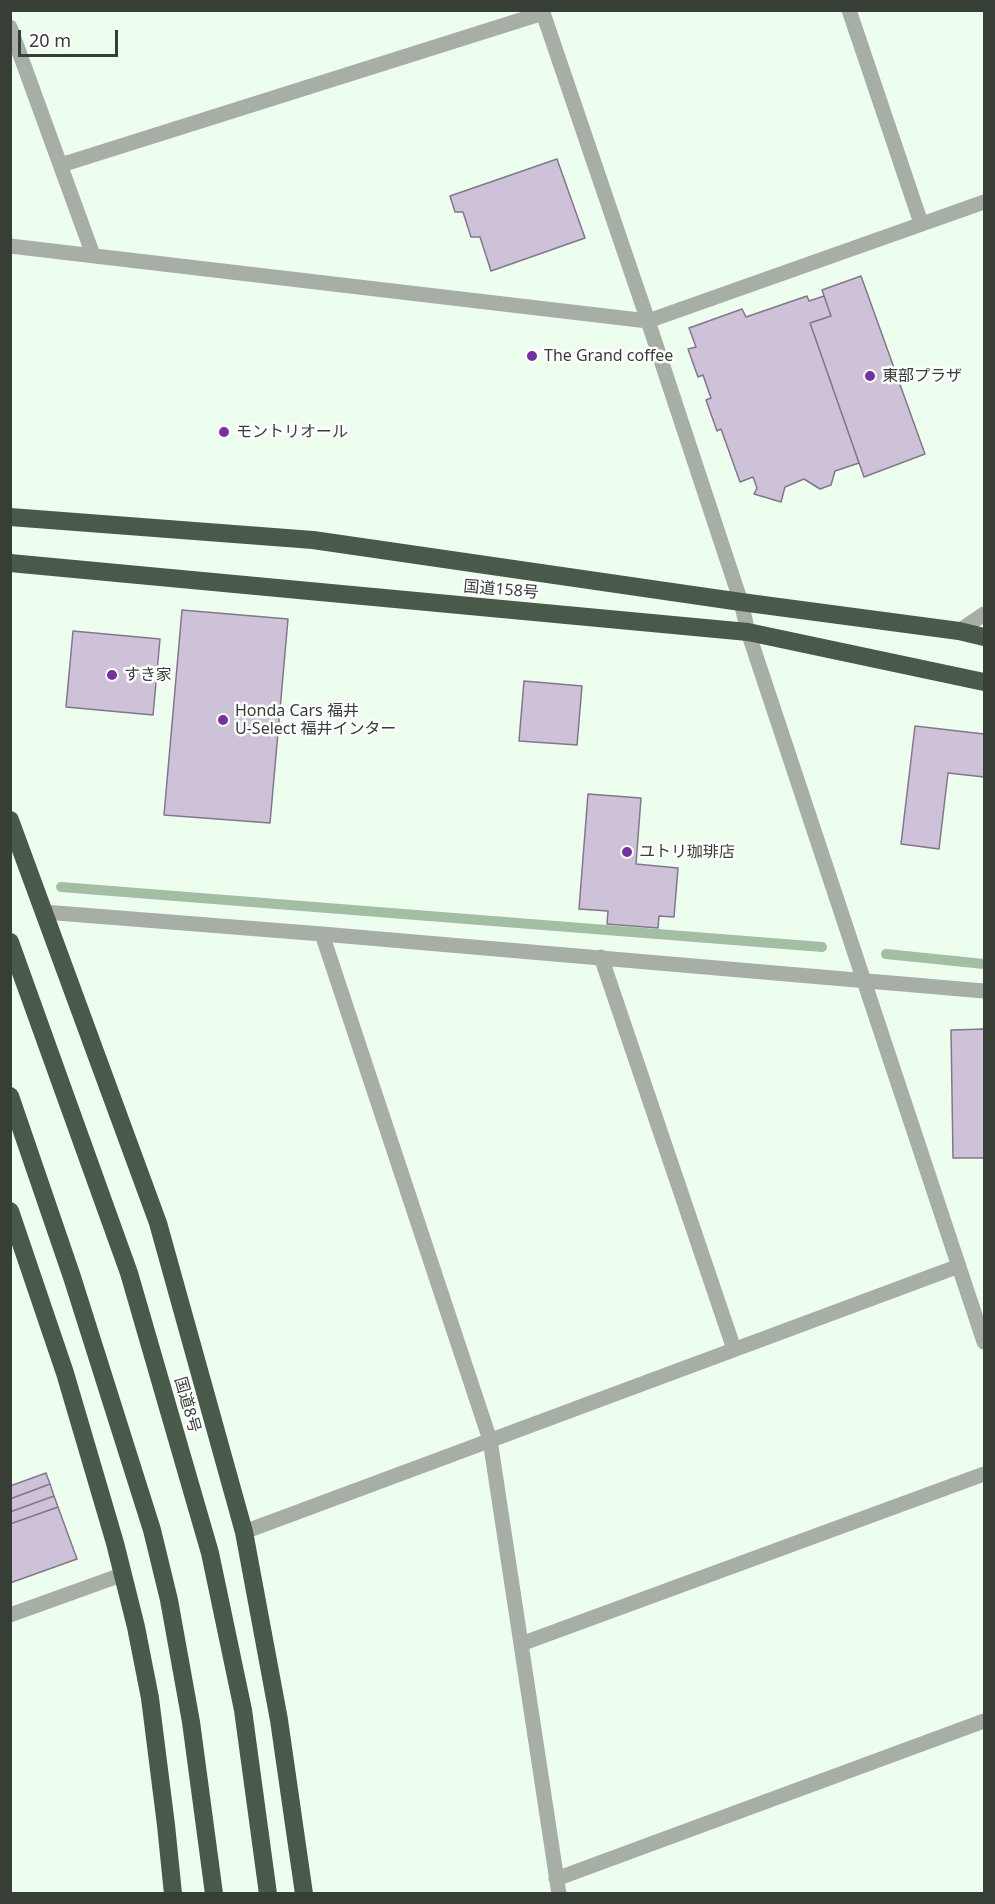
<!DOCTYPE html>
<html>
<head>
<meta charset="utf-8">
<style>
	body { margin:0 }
	#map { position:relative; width:995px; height:1904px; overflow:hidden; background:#eefeee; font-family:"Noto Sans",sans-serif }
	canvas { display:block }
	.frame { position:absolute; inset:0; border:12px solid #363e36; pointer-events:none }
	.scale { position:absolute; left:18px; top:30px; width:100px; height:27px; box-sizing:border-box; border:3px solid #363e36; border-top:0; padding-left:8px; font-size:18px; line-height:21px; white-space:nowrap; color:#363e36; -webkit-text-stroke:4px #fff; paint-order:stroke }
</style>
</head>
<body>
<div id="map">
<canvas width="995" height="1904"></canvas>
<div class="frame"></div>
<div class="scale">20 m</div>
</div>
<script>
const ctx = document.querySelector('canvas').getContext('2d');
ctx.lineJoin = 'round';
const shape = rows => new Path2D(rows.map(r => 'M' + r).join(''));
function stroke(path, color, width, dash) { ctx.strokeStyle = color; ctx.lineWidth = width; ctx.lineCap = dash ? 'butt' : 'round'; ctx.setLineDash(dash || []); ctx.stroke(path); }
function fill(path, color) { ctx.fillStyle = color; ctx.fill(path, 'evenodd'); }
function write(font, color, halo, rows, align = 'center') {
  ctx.font = font + ' "Noto Sans","Noto Sans JP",sans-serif'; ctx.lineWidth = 5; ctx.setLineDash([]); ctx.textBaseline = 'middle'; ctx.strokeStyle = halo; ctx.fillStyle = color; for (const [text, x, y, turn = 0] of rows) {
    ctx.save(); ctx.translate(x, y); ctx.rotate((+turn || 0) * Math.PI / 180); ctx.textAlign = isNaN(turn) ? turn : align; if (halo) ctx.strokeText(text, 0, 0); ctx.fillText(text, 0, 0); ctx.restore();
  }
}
const stream = shape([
	[61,887,822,947],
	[886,954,984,964]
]);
const building = shape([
	[557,159,585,238,491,271,480,237,471,237,463,212,455,212,450,196,557,159],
	[861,276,925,454,864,477,810,323,831,316,822,290,861,276],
	[807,296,809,301,824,296,831,316,810,323,859,463,835,471,831,485,820,489,804,479,785,487,781,502,754,494,757,488,753,477,740,482,721,429,717,431,706,400,711,398,703,375,698,377,688,349,696,347,689,328,742,309,746,317,807,296],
	[182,610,288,619,270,823,164,815,182,610],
	[73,631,160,639,153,715,66,707,73,631],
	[524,681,582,686,577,745,519,741,524,681],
	[915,726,984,734,984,777,948,773,939,849,901,844,915,726],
	[588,794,641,798,636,864,678,868,674,917,659,916,658,928,607,924,608,911,579,909,588,794],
	[984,1029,984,1158,953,1158,951,1030,984,1029],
	[46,1473,50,1484,10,1499,10,1486,46,1473],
	[50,1484,54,1496,10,1512,10,1499,50,1484],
	[54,1496,58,1507,10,1524,10,1512,54,1496],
	[58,1507,77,1559,10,1583,10,1524,58,1507]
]);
const street = shape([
	[542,10,648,321,741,602,748,632,984,1342],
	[849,10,921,223],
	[10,27,93,255],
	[61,165,543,13],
	[10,246,648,321,984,202],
	[959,631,984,614],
	[44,912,322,934,984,991],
	[322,934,490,1440,559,1894],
	[601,957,734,1349],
	[244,1532,959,1266],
	[10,1615,124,1574],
	[521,1644,984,1474],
	[556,1879,984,1721]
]);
const highway = shape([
	[10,517,313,540,741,602,959,631,984,637],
	[10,563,748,632,984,682],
	[10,820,158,1223,244,1532,279,1720,304,1894],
	[10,942,129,1273,210,1553,243,1710,268,1894],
	[10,1096,72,1277,152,1530,169,1600,191,1722,214,1894],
	[10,1211,65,1373,115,1543,136,1627,150,1698,166,1825,173,1894]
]);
const markers = [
	[532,356,6,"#7630a4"],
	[870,376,6,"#7630a4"],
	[224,432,6,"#7630a4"],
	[112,675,6,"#7630a4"],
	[223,720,6,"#7630a4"],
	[627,852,6,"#7630a4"]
];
const poiNames = [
	["The Grand coffee",544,356],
	["東部プラザ",882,376],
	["モントリオール",236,432],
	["すき家",124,675],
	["Honda Cars 福井",235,711],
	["U-Select 福井インター",235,729],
	["ユトリ珈琲店",639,852]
];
const streetNames = [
	["国道158号",501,590,5],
	["国道8号",187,1405,74]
];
stroke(stream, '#a3bfa3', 10);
fill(building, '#cec2d9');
stroke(building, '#81778b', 1.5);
stroke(street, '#a6aea6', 15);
stroke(highway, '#4a5a4a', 18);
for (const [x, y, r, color] of markers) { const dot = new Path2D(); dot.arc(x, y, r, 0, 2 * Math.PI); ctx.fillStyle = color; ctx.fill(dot); stroke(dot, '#fff', 2); }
write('16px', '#363e36', '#fff', poiNames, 'left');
write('16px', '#363e36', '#fff', streetNames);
</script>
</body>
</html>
